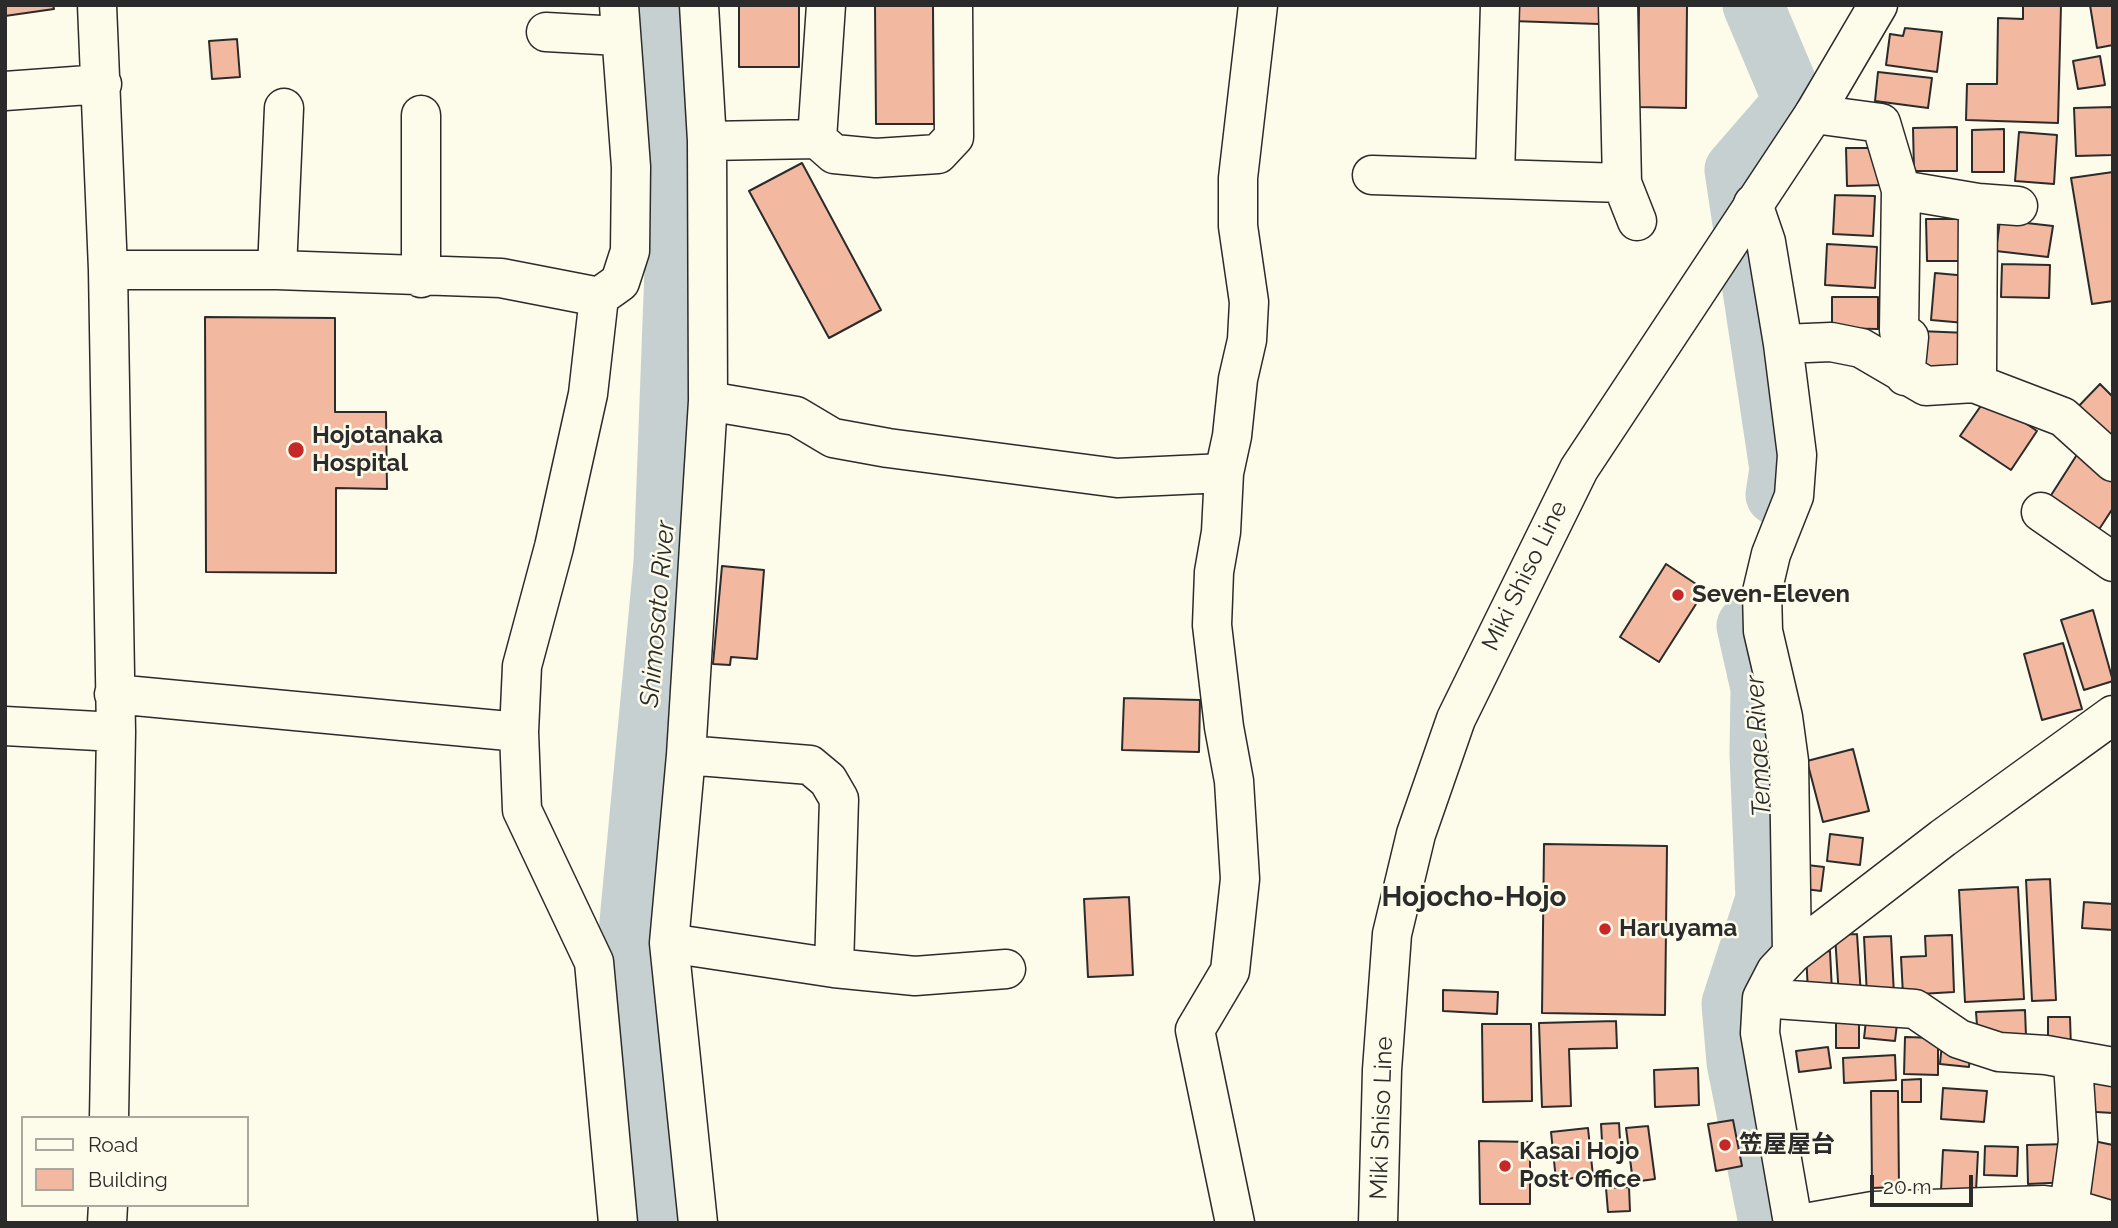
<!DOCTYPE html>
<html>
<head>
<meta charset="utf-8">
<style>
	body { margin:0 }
	#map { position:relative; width:2118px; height:1228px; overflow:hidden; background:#fdfbea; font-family:Raleway,sans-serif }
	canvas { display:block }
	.frame { position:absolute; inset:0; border:7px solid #2b2b2b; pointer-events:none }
	.legend { position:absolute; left:21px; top:1116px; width:228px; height:91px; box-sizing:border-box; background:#fdfbea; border:2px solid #a9a89e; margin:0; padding:9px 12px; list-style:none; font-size:21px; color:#2b2b2b }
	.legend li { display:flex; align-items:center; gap:14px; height:35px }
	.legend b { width:35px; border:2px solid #a9a89e }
	.scale { position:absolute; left:1870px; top:1175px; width:103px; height:32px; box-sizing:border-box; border:4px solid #2b2b2b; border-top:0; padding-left:9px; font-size:21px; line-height:24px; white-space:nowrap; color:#2b2b2b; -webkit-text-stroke:5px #fdfbea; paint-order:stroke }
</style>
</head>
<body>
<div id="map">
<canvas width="2118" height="1228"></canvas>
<div class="frame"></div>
<ul class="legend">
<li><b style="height:9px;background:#fdfbea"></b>Road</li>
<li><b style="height:19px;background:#f2b8a0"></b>Building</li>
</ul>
<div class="scale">20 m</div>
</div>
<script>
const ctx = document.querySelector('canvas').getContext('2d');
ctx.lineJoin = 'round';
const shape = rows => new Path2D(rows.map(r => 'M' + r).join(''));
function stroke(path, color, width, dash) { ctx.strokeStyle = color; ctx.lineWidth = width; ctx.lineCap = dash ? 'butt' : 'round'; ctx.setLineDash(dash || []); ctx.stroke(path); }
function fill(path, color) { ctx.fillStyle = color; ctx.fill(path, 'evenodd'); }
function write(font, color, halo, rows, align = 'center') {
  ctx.font = font + ' Raleway,"Noto Sans JP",sans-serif'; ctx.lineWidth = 5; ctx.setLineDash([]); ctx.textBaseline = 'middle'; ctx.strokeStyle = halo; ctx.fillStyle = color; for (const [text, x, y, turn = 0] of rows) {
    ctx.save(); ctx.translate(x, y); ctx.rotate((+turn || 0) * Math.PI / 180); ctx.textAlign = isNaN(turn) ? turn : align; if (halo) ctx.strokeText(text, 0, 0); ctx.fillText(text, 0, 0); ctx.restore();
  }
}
const river = shape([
	[1753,5,1794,102,1735,170,1780,469,1776,495],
	[1747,626,1761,688,1760,754,1766,899,1732,1004,1737,1062,1769,1223],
	[647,1223,628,943,664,563,677,216,662,5]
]);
const building = shape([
	[5,5,53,5,54,9,5,16,5,5],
	[739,5,799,5,799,67,739,67,739,5],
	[875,5,933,5,934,124,876,124,875,5],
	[1512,5,1599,5,1599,24,1512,21,1512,5],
	[1639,5,1687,5,1686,108,1638,107,1639,5],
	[2023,5,2061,5,2058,123,1966,120,1967,84,1997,84,1998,18,2023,19,2023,5],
	[2090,5,2113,5,2113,45,2097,48,2090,5],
	[1905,28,1942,32,1937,72,1886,65,1890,34,1903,36,1905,28],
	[237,39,240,77,212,79,209,41,237,39],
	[2100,56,2105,85,2078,89,2073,61,2100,56],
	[1878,72,1932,78,1928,108,1875,101,1878,72],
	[2113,107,2113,155,2076,156,2074,108,2113,107],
	[1957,127,1957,171,1914,171,1913,128,1957,127],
	[2004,129,2004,172,1972,172,1972,130,2004,129],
	[2019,132,2057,135,2054,184,2015,181,2019,132],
	[1846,148,1882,148,1883,185,1847,186,1846,148],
	[802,163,881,310,829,338,749,191,802,163],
	[2113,172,2113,301,2092,304,2071,178,2113,172],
	[1835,195,1875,196,1873,236,1833,234,1835,195],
	[1926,219,1963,219,1963,261,1927,261,1926,219],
	[2000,220,2053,226,2048,257,1996,251,2000,220],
	[1827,244,1877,247,1875,288,1825,285,1827,244],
	[2002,264,2050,265,2049,298,2001,297,2002,264],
	[1935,273,1968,276,1965,323,1931,320,1935,273],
	[1832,297,1878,297,1878,329,1832,328,1832,297],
	[205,317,335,318,335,412,386,412,387,489,336,488,336,573,206,572,205,317],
	[1919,331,1968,333,1966,369,1918,367,1919,331],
	[2100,384,2113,397,2113,445,2073,412,2100,384],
	[1987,397,2037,431,2011,470,1960,436,1987,397],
	[2078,453,2113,475,2113,508,2098,531,2048,500,2078,453],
	[1666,564,1705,590,1659,662,1620,637,1666,564],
	[722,566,764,570,757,659,731,657,730,665,713,664,722,566],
	[2093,610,2113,681,2084,690,2061,620,2093,610],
	[2063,643,2082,709,2042,720,2024,654,2063,643],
	[1124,698,1200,700,1199,752,1122,750,1124,698],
	[1853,749,1869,811,1823,822,1807,761,1853,749],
	[1830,834,1863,838,1860,865,1827,861,1830,834],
	[1544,844,1667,846,1665,1015,1542,1013,1544,844],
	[1807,865,1824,867,1821,891,1805,889,1807,865],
	[2050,879,2056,1000,2032,1001,2026,880,2050,879],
	[2018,887,2024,999,1965,1002,1959,890,2018,887],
	[1129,897,1133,975,1088,977,1084,899,1129,897],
	[2084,902,2113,904,2113,930,2082,928,2084,902],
	[1857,934,1861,996,1839,997,1835,935,1857,934],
	[1952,935,1954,992,1903,995,1901,957,1926,956,1925,936,1952,935],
	[1891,936,1894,995,1867,996,1864,937,1891,936],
	[1830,951,1832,992,1808,993,1806,952,1830,951],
	[1443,990,1498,992,1497,1014,1443,1011,1443,990],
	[1836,1008,1859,1008,1859,1048,1836,1048,1836,1008],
	[2025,1010,2026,1036,1978,1039,1976,1012,2025,1010],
	[1867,1012,1898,1015,1895,1041,1864,1038,1867,1012],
	[2048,1017,2070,1017,2071,1048,2048,1048,2048,1017],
	[1616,1021,1617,1048,1569,1049,1571,1106,1542,1107,1539,1023,1616,1021],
	[1482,1024,1531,1024,1532,1101,1483,1102,1482,1024],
	[1905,1037,1938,1038,1938,1075,1904,1074,1905,1037],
	[1942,1043,1971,1045,1969,1067,1940,1064,1942,1043],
	[1828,1047,1831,1068,1799,1072,1796,1051,1828,1047],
	[1895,1055,1896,1080,1844,1083,1843,1058,1895,1055],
	[1698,1068,1699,1105,1655,1107,1654,1070,1698,1068],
	[2080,1076,2113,1078,2113,1113,2079,1111,2080,1076],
	[1921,1079,1921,1102,1902,1102,1902,1080,1921,1079],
	[1943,1088,1987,1091,1984,1122,1941,1119,1943,1088],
	[1871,1091,1898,1091,1899,1187,1872,1188,1871,1091],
	[1733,1120,1742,1166,1716,1171,1708,1124,1733,1120],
	[1619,1123,1621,1157,1603,1158,1601,1124,1619,1123],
	[1648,1126,1655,1179,1633,1182,1626,1128,1648,1126],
	[1588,1128,1593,1176,1556,1180,1551,1132,1588,1128],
	[2089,1140,2113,1145,2113,1203,2077,1195,2089,1140],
	[1479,1141,1530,1142,1530,1204,1480,1204,1479,1141],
	[2070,1144,2071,1182,2028,1184,2027,1145,2070,1144],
	[1985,1146,2018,1147,2017,1176,1984,1175,1985,1146],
	[1943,1150,1978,1152,1976,1191,1941,1190,1943,1150],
	[1629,1187,1630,1211,1608,1212,1606,1188,1629,1187]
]);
const minor = shape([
	[97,5,108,270,116,732,109,1118],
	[1618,5,1622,183,1637,221],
	[546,32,619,36],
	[5,91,102,84],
	[1814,114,1881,123,1901,190,1899,331,1909,337,1905,376],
	[817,139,826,5],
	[707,141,817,139,834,154,876,158,938,154,954,137,953,5],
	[1372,175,1622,183],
	[1495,177,1500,5],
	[1901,190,1978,203,2018,206],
	[1753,204,1766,242,1783,344,1797,455,1794,496,1771,554,1762,592,1763,631,1783,717,1789,761,1792,954],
	[108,270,277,270,501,278,599,297,620,282,630,251,631,167,619,5],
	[277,270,284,108],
	[421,278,421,115],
	[599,297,588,394,554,547,522,666,519,732,522,810,594,962,618,1223],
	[1783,344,1831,342,1861,348,1926,386,1974,383,2063,417,2113,462],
	[1977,374,1978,203],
	[708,401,796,416,833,438,888,448,1117,478,1224,473],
	[2041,512,2113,562],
	[114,694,519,732],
	[5,726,116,732],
	[686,755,810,765,828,780,839,799,834,968],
	[669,943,834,968,915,976,1006,969],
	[1762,998,1915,1009,1959,1039,1999,1052,2046,1055,2113,1067],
	[2069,1208,2078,1141,2073,1063],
	[107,1223,108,1205],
	[698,1223,669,943,686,755,708,401,707,141,699,5],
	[1235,1223,1195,1030,1230,971,1240,879,1234,781,1224,727,1212,625,1214,572,1221,532,1224,473,1232,436,1238,379,1247,340,1249,302,1238,226,1238,178,1258,5],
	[1793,1223,1760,1033,1762,998,1776,971,1792,954,1943,838,2113,715],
	[1805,1223,1873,1211,2044,1205,2069,1208,2113,1221]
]);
const major = shape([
	[1378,1223,1382,1070,1392,934,1416,834,1456,719,1579,469,1814,114,1878,5]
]);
const markers = [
	[296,450,9,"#c62828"],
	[1678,595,7,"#c62828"],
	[1605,929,7,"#c62828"],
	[1725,1145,7,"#c62828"],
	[1505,1166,7,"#c62828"]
];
const poiNames = [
	["Hojotanaka",312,436],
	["Hospital",312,464],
	["Seven-Eleven",1692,595],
	["Haruyama",1619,929],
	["笠屋屋台",1739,1145],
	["Kasai Hojo",1519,1152],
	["Post Office",1519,1180]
];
const streetNames = [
	["Miki Shiso Line",1525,576,-64],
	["Miki Shiso Line",1382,1118,-88]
];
const waterNames = [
	["Shimosato River",658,614,-85],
	["Temae River",1759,746,-93]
];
const quarterNames = [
	["Hojocho-Hojo",1474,898]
];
stroke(river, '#c7d0d0', 61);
fill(building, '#f2b8a0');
stroke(building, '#2b2b2b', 2);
stroke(minor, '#2b2b2b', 41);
stroke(major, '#2b2b2b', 41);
stroke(minor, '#fdfbea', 38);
stroke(major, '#fdfbea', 38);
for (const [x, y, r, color] of markers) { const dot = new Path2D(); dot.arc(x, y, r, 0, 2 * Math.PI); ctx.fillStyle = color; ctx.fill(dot); stroke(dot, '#fdfbea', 2.5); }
write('bold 24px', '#2b2b2b', '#fdfbea', poiNames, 'left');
write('24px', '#2b2b2b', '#fdfbea', streetNames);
write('italic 26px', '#2b2b2b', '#fdfbea', waterNames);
write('bold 28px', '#2b2b2b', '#fdfbea', quarterNames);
</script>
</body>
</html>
